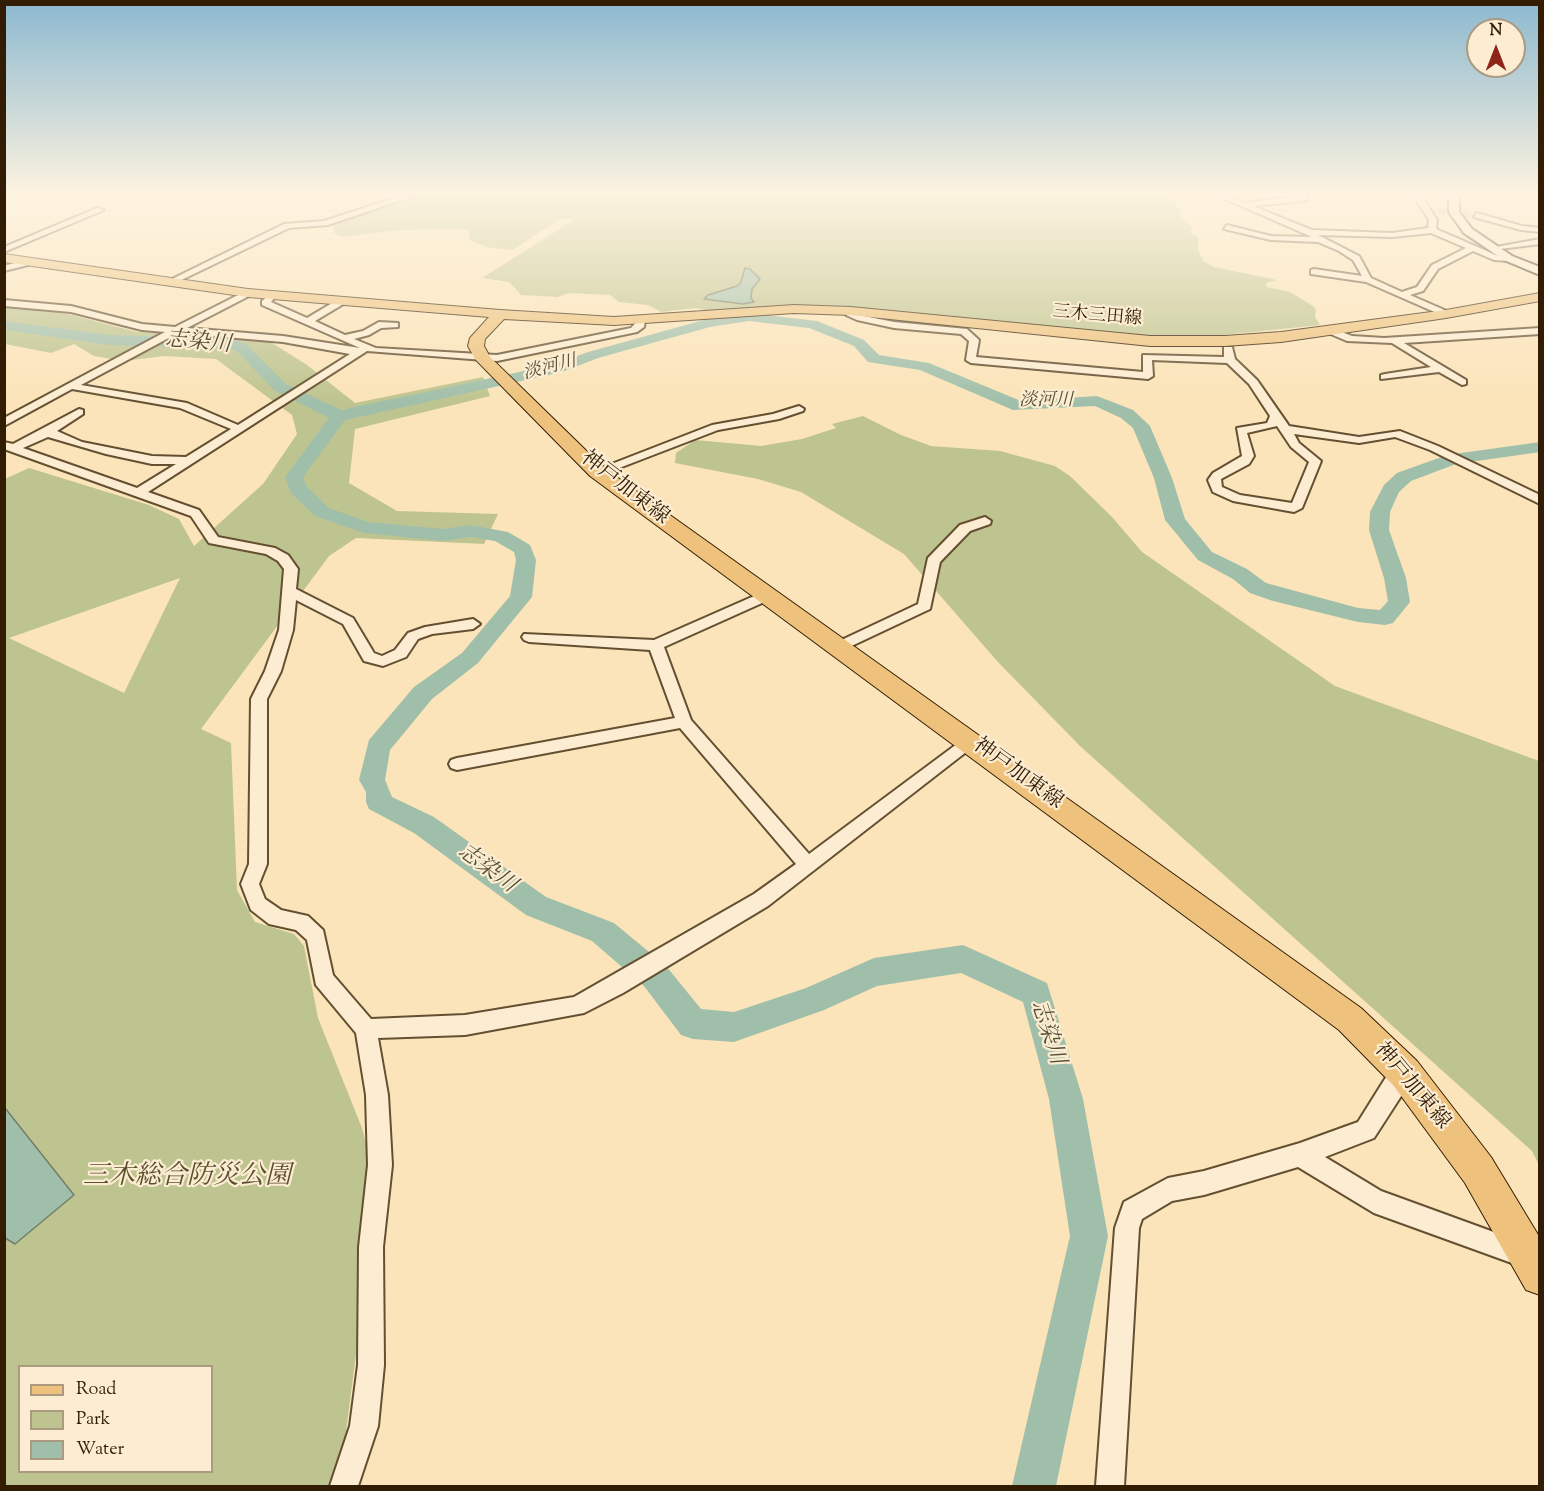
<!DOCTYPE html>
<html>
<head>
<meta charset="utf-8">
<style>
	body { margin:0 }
	#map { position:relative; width:1544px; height:1491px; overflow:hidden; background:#fbe4b9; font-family:"Sorts Mill Goudy",serif }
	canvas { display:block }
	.frame { position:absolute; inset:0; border:6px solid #321d04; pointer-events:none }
	.legend { position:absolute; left:18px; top:1365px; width:195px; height:108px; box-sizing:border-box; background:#fcedd2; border:2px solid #ab9a80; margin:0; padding:8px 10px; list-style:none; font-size:18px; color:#321d04 }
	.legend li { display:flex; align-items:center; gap:12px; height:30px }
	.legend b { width:30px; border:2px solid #ab9a80 }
	.north { position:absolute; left:1466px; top:18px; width:60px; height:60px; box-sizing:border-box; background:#fcedd2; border:2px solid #ab9a80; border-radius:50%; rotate:0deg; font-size:16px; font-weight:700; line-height:24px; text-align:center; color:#321d04 }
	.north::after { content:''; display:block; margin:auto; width:21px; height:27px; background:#8f2418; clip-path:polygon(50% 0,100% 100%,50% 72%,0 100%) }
</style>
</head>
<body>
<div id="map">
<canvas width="1544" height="1491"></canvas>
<div class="frame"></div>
<ul class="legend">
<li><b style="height:8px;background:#eec27c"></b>Road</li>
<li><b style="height:16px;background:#bec48f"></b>Park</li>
<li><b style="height:16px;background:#a0bfaa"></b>Water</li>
</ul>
<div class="north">N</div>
</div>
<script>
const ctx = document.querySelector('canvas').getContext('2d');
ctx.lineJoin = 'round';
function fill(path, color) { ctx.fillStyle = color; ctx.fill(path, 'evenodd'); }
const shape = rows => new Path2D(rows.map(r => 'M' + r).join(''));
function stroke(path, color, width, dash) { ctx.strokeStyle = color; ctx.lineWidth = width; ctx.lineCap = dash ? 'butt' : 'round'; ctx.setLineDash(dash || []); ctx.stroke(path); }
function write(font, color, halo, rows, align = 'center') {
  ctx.font = font + ' "Sorts Mill Goudy","Noto Serif JP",serif'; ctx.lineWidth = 4.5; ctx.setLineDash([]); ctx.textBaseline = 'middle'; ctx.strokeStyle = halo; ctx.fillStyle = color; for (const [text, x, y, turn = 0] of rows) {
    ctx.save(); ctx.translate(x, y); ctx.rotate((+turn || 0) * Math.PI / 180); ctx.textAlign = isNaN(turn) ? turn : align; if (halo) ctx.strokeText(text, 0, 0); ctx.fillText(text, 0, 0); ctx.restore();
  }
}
const green = shape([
	[419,195,1165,195,1178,206,1181,217,1192,227,1190,232,1198,237,1198,249,1203,261,1214,267,1277,280,1266,283,1267,287,1290,292,1313,306,1316,310,1315,317,1320,325,1214,336,1144,336,824,305,709,311,696,308,661,312,648,305,619,302,610,295,569,293,557,297,521,295,509,282,482,278,574,220,561,218,513,250,490,248,471,241,467,229,400,230,343,237,334,233,333,222],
	[741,282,752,289,751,298,753,301,708,295,737,286],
	[5,306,68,314,137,332,269,341,307,365,355,403,483,377,490,396,355,429,349,483,397,511,498,514,484,544,356,538,329,556,201,729,231,743,237,890,255,922,294,934,304,946,318,1018,362,1128,372,1166,362,1308,344,1447,332,1486,5,1486,5,479,29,468,149,505,179,519,194,546,263,484,297,434,292,415,216,359,164,356,124,361,94,356,74,344,51,353,5,344],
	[180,578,124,693,9,638],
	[20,1366,212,1366,212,1472,20,1472],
	[863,416,901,435,931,446,1000,451,1055,466,1070,476,1112,517,1142,552,1335,686,1539,761,1539,1165,1532,1151,1080,746,997,661,904,554,801,492,758,479,675,463,676,453,695,440,761,446,802,439,836,428,832,424]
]);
const water = shape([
	[745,268,750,269,760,279,752,289,751,298,754,302,743,304,704,299,708,295,737,286,741,282,745,268],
	[5,1108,74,1195,15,1244,5,1238,5,1108]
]);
const river = shape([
	[749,313,817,321,864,340,879,355,929,363,1021,401,1097,396,1133,410,1150,426,1172,478,1185,519,1212,552,1247,569,1266,583,1358,608,1380,610,1388,601,1384,578,1369,530,1370,512,1384,485,1397,473,1447,455,1540,442,1540,452,1456,464,1411,481,1399,492,1390,512,1389,530,1406,578,1410,602,1393,623,1385,625,1358,622,1273,601,1250,593,1233,579,1198,560,1165,520,1154,478,1133,428,1121,418,1095,406,1013,410,920,370,868,362,854,346,809,328,749,321,710,327,598,358,562,372,345,420,303,477,307,487,329,508,368,522,443,529,470,525,508,532,530,545,536,560,532,597,478,663,432,699,390,750,385,780,392,797,434,817,546,897,614,923,666,966,701,1009,734,1012,806,988,874,958,963,945,1047,983,1083,1099,1108,1236,1056,1486,1012,1486,1070,1236,1049,1099,1023,1002,961,973,877,986,824,1010,734,1042,693,1039,681,1035,644,986,592,941,526,915,414,833,369,809,366,802,366,792,359,780,369,740,414,687,462,653,510,596,516,560,514,552,495,541,470,537,443,541,364,533,315,516,291,493,285,477,329,418,274,390,237,351,230,349,110,345,4,330,4,321,110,335,232,339,247,345,286,384,341,410,552,365,588,352,704,320,749,313]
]);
const streetTunnel = shape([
	[1438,211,1477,215]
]);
const street = shape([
	[404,195,416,195,328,225,289,228,173,284,166,282,284,224,324,221,404,195],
	[1216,195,1226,195,1245,203,1305,195,1308,199,1304,201,1253,206,1312,230,1392,233,1428,228,1429,220,1413,195,1421,195,1437,220,1436,229,1496,255,1512,258,1508,261,1494,260,1473,251,1438,269,1423,291,1410,295,1449,312,1451,314,1446,317,1366,282,1311,274,1311,270,1314,269,1362,276,1353,260,1339,251,1318,242,1271,240,1224,229,1227,225,1271,236,1312,237,1216,195],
	[1431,233,1466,248,1432,265,1417,287,1402,292,1371,278,1359,256,1318,235,1392,237,1431,233],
	[97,208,104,210,4,252,4,247,97,208],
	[1477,213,1522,226,1540,228,1540,232,1521,230,1474,217,1477,213],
	[1540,239,1540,244,1500,249,1496,247,1540,239],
	[29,259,32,264,4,271,4,266,29,259],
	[248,290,251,291,251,295,187,328,283,336,360,348,262,305,262,301,271,293,276,296,271,302,307,318,339,299,345,299,345,303,315,321,345,335,363,331,379,322,398,323,398,327,381,328,369,335,354,339,376,348,497,355,631,328,640,318,645,321,644,327,637,332,497,361,367,351,148,492,199,510,218,537,275,548,288,555,298,569,296,589,353,618,374,653,382,656,395,650,408,633,425,627,473,619,480,624,473,629,432,634,418,639,406,657,383,666,364,661,343,624,296,600,293,630,281,671,267,699,267,864,259,884,265,899,281,910,308,916,323,930,333,975,371,1019,465,1015,574,997,754,894,796,864,680,728,457,770,451,768,449,764,451,760,457,758,675,718,650,650,529,642,524,640,522,637,524,634,654,640,761,593,771,593,771,599,664,647,691,720,809,854,965,738,977,738,979,742,768,906,623,993,584,1013,465,1035,378,1038,388,1095,392,1165,383,1247,384,1365,378,1426,358,1486,330,1486,350,1426,358,1365,359,1247,368,1165,366,1095,356,1033,316,985,307,940,296,930,269,924,251,910,241,884,249,864,251,699,265,671,279,630,284,569,278,561,266,554,209,543,191,516,4,449,4,442,13,444,79,409,83,410,83,414,57,431,82,442,152,456,186,457,231,429,180,408,72,389,4,426,4,418,165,332,142,330,71,312,4,306,4,300,71,306,142,324,175,327,248,290],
	[178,333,283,342,350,354,238,425,187,403,81,385,178,333],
	[48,437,106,454,152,464,176,464,137,488,23,448,48,437],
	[851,308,859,315,894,322,967,329,979,340,976,357,1143,372,1143,355,1224,357,1224,347,1232,347,1235,359,1257,380,1289,426,1359,437,1400,431,1438,446,1540,495,1540,504,1430,450,1395,437,1359,443,1294,434,1299,443,1321,461,1302,508,1294,512,1233,501,1213,492,1208,480,1213,473,1242,456,1237,428,1267,423,1270,416,1249,384,1227,363,1152,360,1153,376,1148,379,971,363,966,360,969,341,961,334,894,328,857,320,846,315,848,309,851,308],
	[1277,426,1291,447,1309,462,1292,503,1240,495,1222,487,1221,479,1249,464,1254,456,1247,433,1277,426],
	[1329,327,1352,336,1384,338,1540,328,1540,334,1404,343,1466,380,1466,384,1462,385,1439,372,1381,379,1381,375,1385,374,1431,367,1392,343,1347,341,1326,332,1326,328,1329,327],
	[799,406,804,409,803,411,779,419,718,430,601,475,591,472,712,425,773,414,799,406],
	[985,517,991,521,990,524,970,531,940,562,930,609,843,650,833,650,831,647,833,644,918,604,928,558,960,525,985,517],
	[1405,1062,1413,1065,1416,1073,1374,1138,1325,1157,1381,1191,1532,1246,1535,1255,1532,1264,1523,1267,1374,1213,1298,1167,1204,1195,1172,1201,1142,1219,1139,1228,1124,1486,1096,1486,1115,1228,1124,1202,1168,1178,1204,1171,1300,1143,1358,1122,1388,1074,1405,1062]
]);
const secondary = shape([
	[1449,195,1459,195,1459,212,1472,229,1512,256,1540,267,1540,275,1504,260,1464,233,1449,212,1449,195]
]);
const primary = shape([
	[4,254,248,289,500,310,614,317,794,305,851,307,1150,336,1225,336,1281,332,1446,310,1540,293,1540,301,1446,318,1281,342,1225,346,1150,346,851,315,794,313,614,325,504,319,485,339,484,346,490,357,604,468,1361,1008,1417,1061,1491,1157,1540,1238,1540,1295,1526,1290,1465,1183,1393,1085,1339,1030,590,476,475,359,468,346,470,338,489,317,248,297,4,262,4,254]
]);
const farStreetnames = [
	["三木三田線",1097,317,5]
];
const farWaternames = [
	["淡河川",550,369,-14],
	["淡河川",1046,402]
];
const streetNames = [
	["神戸加東線",624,489,38],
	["神戸加東線",1017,775,36],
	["神戸加東線",1411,1087,50]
];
const waterNames = [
	["志染川",198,344,5],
	["志染川",486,870,36],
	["志染川",1046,1033,72]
];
const nearParknames = [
	["三木総合防災公園",187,1179]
];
fill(green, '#bec48f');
fill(water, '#a0bfaa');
stroke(water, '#747e68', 1.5);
fill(river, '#a0bfaa');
stroke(streetTunnel, '#d3bc95', 8, [8, 4.5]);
stroke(street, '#644f31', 4);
stroke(secondary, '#321d04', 4);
stroke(primary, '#321d04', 2);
fill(street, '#fcedd2');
fill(secondary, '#fcedd2');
fill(primary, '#eec27c');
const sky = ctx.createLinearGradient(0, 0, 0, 404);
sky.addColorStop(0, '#8bb8cf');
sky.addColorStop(0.48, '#fdf3e0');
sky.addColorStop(1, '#fdf3e000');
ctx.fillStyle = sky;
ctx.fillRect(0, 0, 1544, 404);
write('18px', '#321d04', '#fcedd2', farStreetnames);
write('italic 18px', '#534e36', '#fcedd2', farWaternames);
write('21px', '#321d04', '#fcedd2', streetNames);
write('italic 22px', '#534e36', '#fcedd2', waterNames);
write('italic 26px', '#5c4f2e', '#fcedd2', nearParknames);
</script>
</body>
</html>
